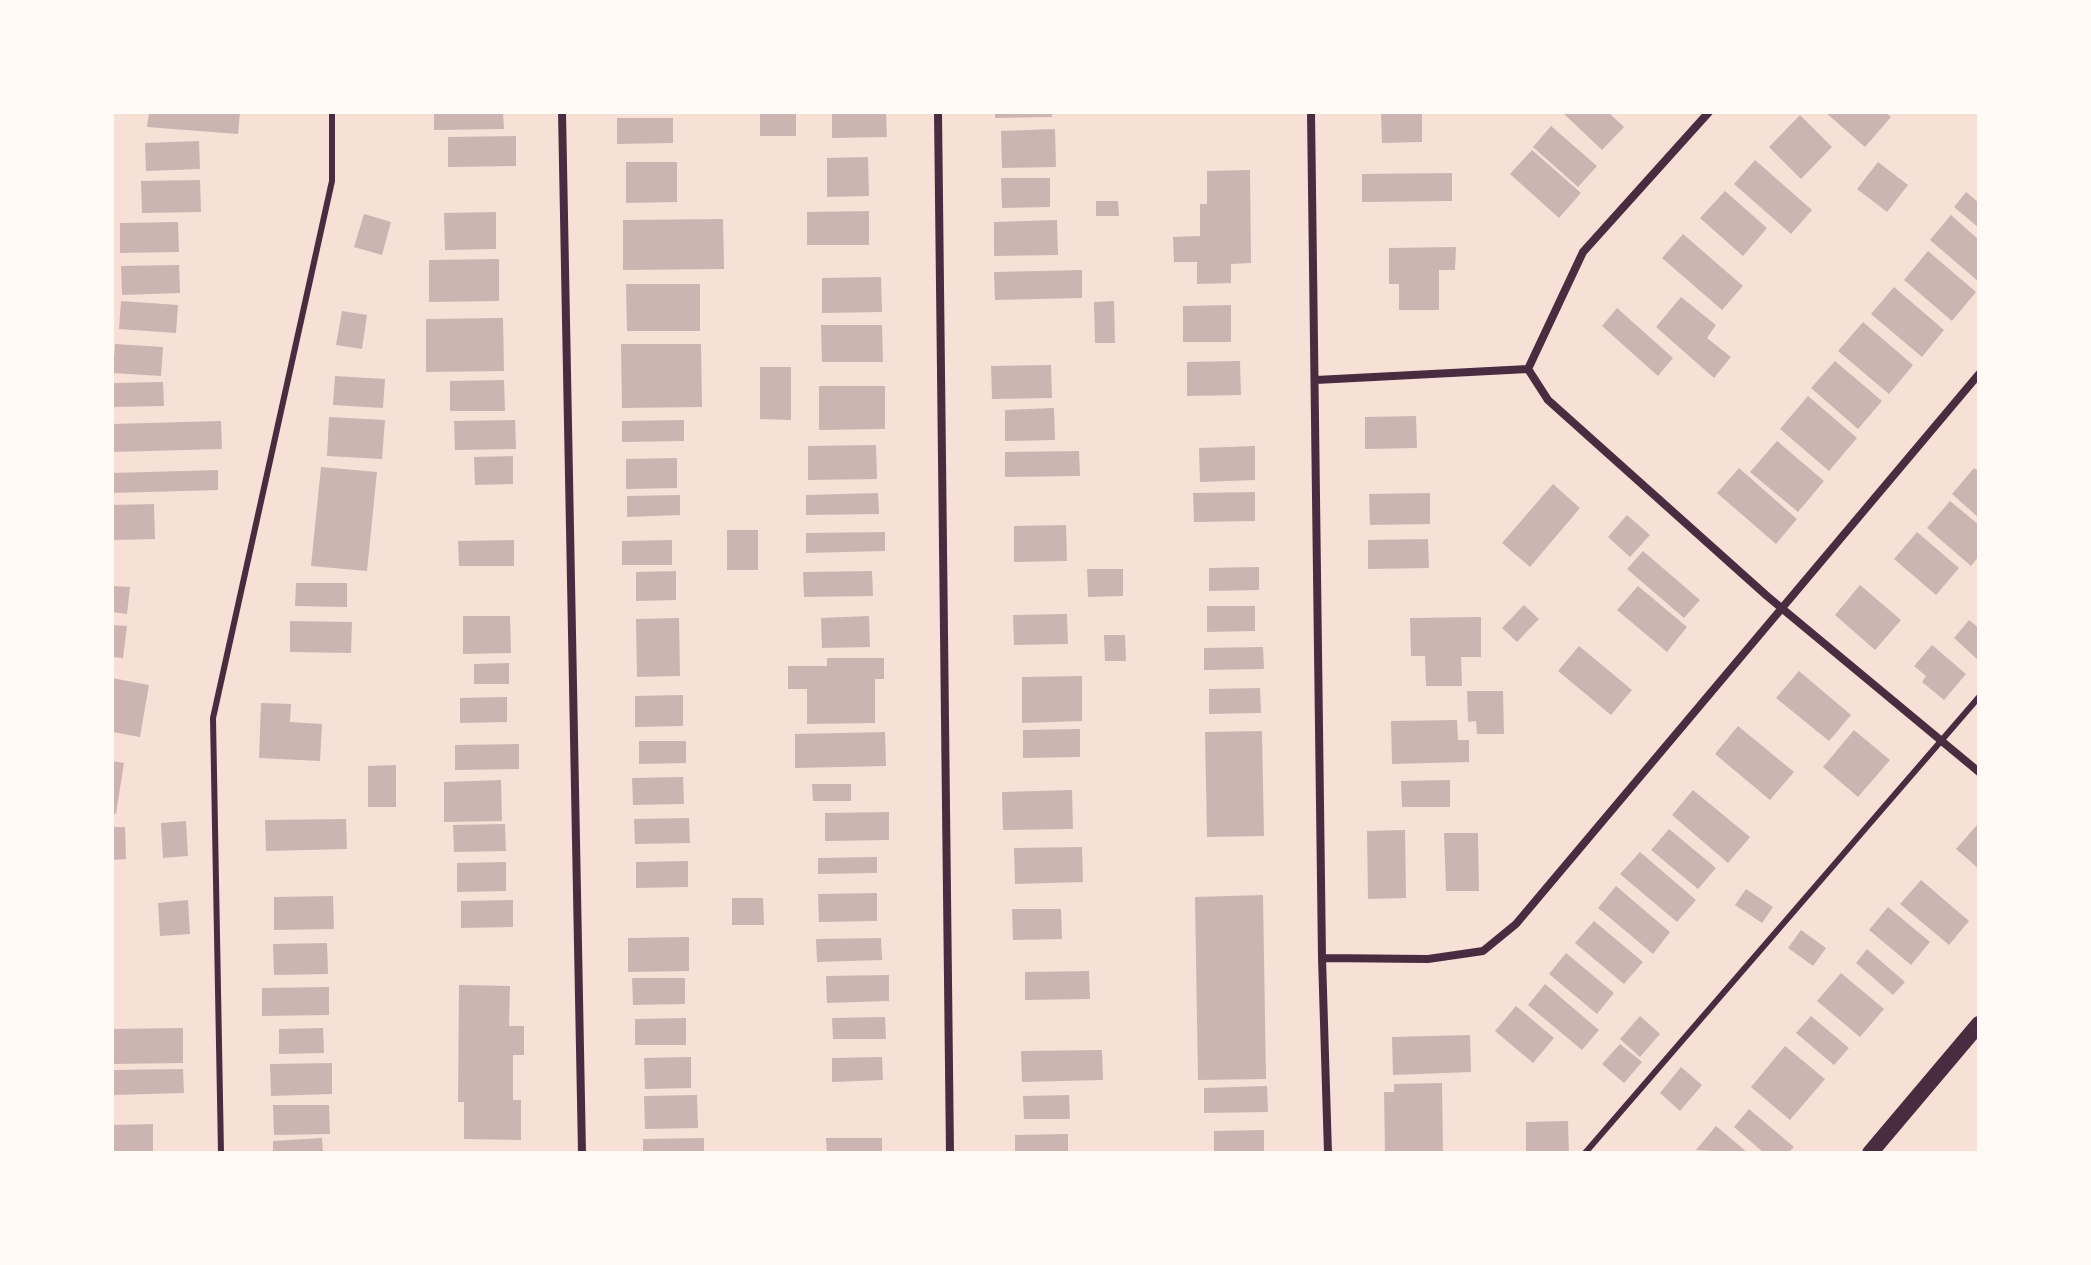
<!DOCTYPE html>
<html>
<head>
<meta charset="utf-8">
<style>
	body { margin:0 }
	#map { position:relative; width:2091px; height:1265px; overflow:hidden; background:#f7e1d7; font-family:"Noto Sans",sans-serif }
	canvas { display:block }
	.frame { position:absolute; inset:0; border:114px solid #fffaf5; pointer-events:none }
</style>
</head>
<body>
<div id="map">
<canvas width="2091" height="1265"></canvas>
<div class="frame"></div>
</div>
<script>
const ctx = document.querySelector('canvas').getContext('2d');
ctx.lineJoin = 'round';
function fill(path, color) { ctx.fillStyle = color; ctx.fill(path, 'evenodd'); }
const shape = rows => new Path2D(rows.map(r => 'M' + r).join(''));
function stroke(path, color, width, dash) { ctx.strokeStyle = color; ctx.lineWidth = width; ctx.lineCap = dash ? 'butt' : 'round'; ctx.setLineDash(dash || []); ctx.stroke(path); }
const building = shape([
	[149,112,240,112,238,134,147,127],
	[434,112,503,112,504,129,434,130],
	[760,112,796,112,796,136,760,136],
	[832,112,886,112,887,137,832,138],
	[995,112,1052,112,1052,117,995,118],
	[1381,112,1422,112,1422,142,1382,143],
	[1562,112,1608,112,1624,127,1602,150],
	[1825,112,1885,112,1891,117,1865,147],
	[1800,115,1832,147,1801,179,1769,147],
	[617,118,673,118,673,143,617,144],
	[1551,126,1597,166,1578,187,1533,147],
	[1055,129,1056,167,1002,168,1001,131],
	[516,136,516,166,448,167,448,137],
	[199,141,200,169,146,171,145,143],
	[1532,150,1581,193,1559,218,1510,174],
	[868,157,869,196,827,197,827,158],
	[1755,160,1812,210,1791,234,1734,184],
	[626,162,677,162,677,202,626,203],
	[1878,162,1908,185,1887,212,1857,189],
	[1250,170,1251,263,1231,264,1231,283,1197,284,1197,262,1174,262,1173,237,1200,236,1200,204,1207,204,1207,171],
	[1452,173,1452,201,1362,202,1362,174],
	[1001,178,1050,178,1050,207,1002,208],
	[200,180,201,212,142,213,141,181],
	[1725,191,1767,228,1743,256,1700,218],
	[1966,192,1979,203,1979,228,1954,207],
	[1096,201,1118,201,1119,216,1096,216],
	[869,211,869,245,807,245,807,212],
	[496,212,496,249,445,250,444,213],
	[364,214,391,222,382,255,354,247],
	[1951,215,1979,240,1979,282,1930,240],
	[723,219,724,269,623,270,623,220],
	[1057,220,1058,255,994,256,994,222],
	[178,222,179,252,120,253,120,223],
	[1683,234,1743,286,1722,310,1662,258],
	[1456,247,1455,270,1439,270,1439,310,1399,310,1399,284,1389,284,1389,248],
	[1928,251,1976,292,1952,321,1904,280],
	[499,259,499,301,429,302,429,260],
	[179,265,180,293,122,295,121,266],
	[1082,270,1082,298,995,300,994,272],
	[881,277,882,312,822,313,822,278],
	[626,284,700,284,700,331,627,331],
	[1894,287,1944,330,1922,357,1871,314],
	[1681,297,1716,325,1707,338,1731,357,1714,378,1656,327],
	[121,301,178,305,176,333,119,329],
	[1114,301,1115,343,1095,343,1094,302],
	[1231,305,1231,342,1183,342,1183,306],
	[1617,308,1673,358,1658,376,1602,326],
	[342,311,367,315,362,349,336,345],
	[503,318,504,371,426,372,426,319],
	[1863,322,1913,365,1889,394,1838,351],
	[821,325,882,325,883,362,822,362],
	[115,344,163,347,161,376,113,373],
	[621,344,701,344,702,407,622,408],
	[1240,361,1241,395,1187,396,1187,362],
	[1835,361,1882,401,1858,429,1811,388],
	[1051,365,1052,398,992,399,991,366],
	[760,367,791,367,791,420,760,419],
	[335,376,385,379,383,408,333,405],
	[504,380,505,411,450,411,450,381],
	[163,382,164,406,112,407,112,383],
	[819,386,885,386,885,429,819,430],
	[1808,396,1857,438,1829,471,1780,429],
	[1054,408,1055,440,1005,441,1005,410],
	[1416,416,1417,448,1365,449,1365,417],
	[329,417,385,420,382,459,327,456],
	[515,420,516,449,455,450,454,421],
	[684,420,684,441,622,442,622,421],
	[221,421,222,449,112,452,112,424],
	[1777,441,1824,481,1798,512,1750,472],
	[876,445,877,479,808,480,808,446],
	[1255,446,1255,480,1200,482,1199,448],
	[1079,451,1080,476,1005,477,1005,452],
	[513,456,513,484,475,485,474,457],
	[677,458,677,488,626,489,626,459],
	[321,467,377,472,367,571,311,566],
	[1739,468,1797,519,1776,544,1717,493],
	[1974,468,1979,472,1979,518,1952,494],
	[218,470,218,490,112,493,112,473],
	[1553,484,1580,508,1530,567,1502,543],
	[1255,492,1255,521,1194,522,1193,493],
	[878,493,879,514,806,515,806,495],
	[1430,493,1430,524,1370,525,1369,494],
	[680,495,680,515,627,517,627,496],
	[1950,501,1979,525,1979,556,1971,566,1927,528],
	[154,504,155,539,112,540,112,505],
	[1627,515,1650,535,1630,557,1608,537],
	[1066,525,1067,561,1014,562,1014,526],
	[727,530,758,530,758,570,727,570],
	[885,532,885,551,806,553,806,533],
	[1917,532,1959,568,1936,595,1894,559],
	[1428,539,1429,568,1368,569,1368,540],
	[514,540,514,566,459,566,458,541],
	[672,540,672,565,622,565,622,541],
	[1643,551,1700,600,1684,618,1627,569],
	[1259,567,1259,590,1209,591,1209,568],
	[1087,569,1123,569,1123,596,1088,597],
	[676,571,676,600,636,601,636,572],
	[872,571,873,596,804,597,803,572],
	[296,583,347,583,347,607,295,606],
	[1860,585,1901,620,1875,650,1835,615],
	[112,586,130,587,127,614,112,612],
	[1638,586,1687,627,1667,652,1617,610],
	[1524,605,1539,619,1517,642,1502,628],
	[1207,606,1255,606,1255,631,1207,632],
	[1067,614,1068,644,1014,645,1013,615],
	[463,616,510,616,511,653,463,654],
	[869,616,870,647,822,648,821,618],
	[1481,617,1481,657,1461,657,1462,686,1426,686,1425,656,1411,656,1410,618],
	[679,618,680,676,637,677,636,619],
	[1969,620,1979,628,1977,659,1954,638],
	[290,621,352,622,351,653,290,652],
	[112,625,127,626,123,658,112,657],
	[1104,635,1125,635,1126,661,1105,661],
	[1932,645,1966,674,1944,700,1922,682,1926,676,1914,666],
	[1579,646,1632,690,1611,715,1558,671],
	[1263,647,1264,669,1204,670,1204,648],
	[827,658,884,658,884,679,875,679,875,723,807,724,807,689,788,689,788,666,827,666],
	[509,663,509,684,474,684,474,664],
	[1799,671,1851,715,1829,741,1776,698],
	[1082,676,1082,721,1022,723,1022,677],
	[112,678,149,685,140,737,112,732],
	[1260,688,1261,713,1209,714,1209,689],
	[1467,691,1503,691,1504,734,1477,734,1476,721,1468,722],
	[683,695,683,726,635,727,635,696],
	[507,697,507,722,460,723,460,698],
	[261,703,291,704,290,722,322,724,320,761,259,758],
	[1457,720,1458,740,1469,740,1469,762,1392,764,1391,721],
	[1738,726,1794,772,1770,800,1715,754],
	[1080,729,1080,757,1023,758,1023,730],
	[1854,730,1890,760,1858,797,1823,767],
	[1262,731,1264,836,1207,837,1205,732],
	[885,732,886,766,795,768,795,734],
	[639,741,686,741,686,763,639,764],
	[519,744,519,769,455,770,455,745],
	[112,761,124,763,116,814,112,813],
	[396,765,396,807,368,807,368,766],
	[683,777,684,804,633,805,632,778],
	[501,780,502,821,444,822,444,782],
	[1450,780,1450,807,1402,807,1401,781],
	[812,784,851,784,851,801,813,801],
	[1072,790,1073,829,1003,830,1002,792],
	[1693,790,1750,837,1728,863,1672,815],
	[889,812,889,840,825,841,825,813],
	[689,818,690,843,635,844,634,819],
	[346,819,347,849,266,851,265,820],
	[186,821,188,856,163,858,161,823],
	[505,824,506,851,454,852,453,825],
	[1977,825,1979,827,1979,869,1956,849],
	[112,827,125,827,126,859,112,860],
	[1669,829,1716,868,1698,889,1651,850],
	[1405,830,1406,898,1368,899,1367,831],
	[1444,833,1478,833,1479,891,1446,891],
	[1082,847,1083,882,1015,884,1014,848],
	[1640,852,1696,900,1677,922,1620,874],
	[877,857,877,873,818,874,818,858],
	[688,861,688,887,636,888,636,862],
	[506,862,506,891,457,892,457,863],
	[1921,880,1969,921,1949,945,1900,904],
	[1616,886,1670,932,1653,954,1598,908],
	[1746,889,1773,907,1762,923,1735,905],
	[877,893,877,921,819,922,818,894],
	[1263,895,1266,1079,1198,1080,1195,897],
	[333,896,334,929,274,930,274,897],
	[732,898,763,898,764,925,732,925],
	[188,900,190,934,160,936,158,903],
	[513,900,513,927,461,928,461,901],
	[1888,907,1930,942,1911,965,1869,930],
	[1012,909,1061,909,1062,939,1013,940],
	[1594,921,1643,962,1624,984,1575,943],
	[1801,930,1826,948,1813,966,1788,948],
	[689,937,689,971,628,972,628,938],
	[881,938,882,960,817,962,816,939],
	[327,943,328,974,274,975,273,944],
	[1867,949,1905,982,1893,995,1856,963],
	[1566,953,1614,993,1597,1014,1549,974],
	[1089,971,1090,999,1025,1000,1025,972],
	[1841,973,1884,1009,1860,1037,1817,1001],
	[889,975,889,1001,827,1003,826,976],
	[632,978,685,978,685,1004,633,1005],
	[1545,984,1599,1030,1582,1050,1528,1005],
	[459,985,510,986,509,1026,524,1026,524,1055,513,1055,513,1100,521,1100,521,1140,464,1139,464,1102,458,1102],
	[329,987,329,1015,262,1016,262,988],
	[1516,1006,1554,1038,1533,1063,1495,1031],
	[1640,1016,1660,1034,1640,1057,1620,1039],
	[1811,1016,1849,1048,1834,1065,1796,1033],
	[885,1017,886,1039,833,1039,832,1018],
	[686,1018,686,1045,635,1045,635,1019],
	[183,1028,183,1063,113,1064,113,1029],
	[323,1028,324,1053,279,1054,279,1029],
	[1470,1035,1471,1072,1393,1075,1392,1037],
	[1620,1044,1642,1062,1624,1083,1602,1064],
	[1785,1046,1825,1079,1790,1120,1751,1087],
	[1102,1050,1103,1080,1022,1082,1021,1051],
	[691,1057,691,1088,645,1089,644,1058],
	[882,1057,883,1080,832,1082,832,1058],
	[332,1063,332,1094,271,1096,270,1064],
	[1681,1067,1702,1085,1680,1111,1660,1093],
	[183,1069,184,1093,114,1095,113,1070],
	[1442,1083,1443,1153,1385,1153,1384,1092,1394,1092,1394,1084],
	[1267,1086,1268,1112,1204,1113,1204,1088],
	[697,1095,698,1128,645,1129,644,1096],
	[1069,1095,1070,1119,1024,1119,1023,1096],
	[273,1105,329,1105,330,1134,274,1135],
	[1749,1109,1794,1147,1788,1153,1764,1153,1734,1127],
	[1568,1121,1569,1153,1526,1153,1526,1122],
	[153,1124,153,1153,112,1153,112,1125],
	[1716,1126,1748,1153,1696,1150],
	[1264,1130,1264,1153,1214,1153,1214,1131],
	[1068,1134,1068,1153,1015,1153,1015,1135],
	[322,1138,323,1153,273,1153,273,1141],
	[704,1138,704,1153,643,1153,643,1139],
	[826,1138,882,1138,882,1153,827,1153]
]);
const service = shape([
	[221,1153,213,718,332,181,332,112],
	[1585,1153,1979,697]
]);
const minor = shape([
	[562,112,582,1153],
	[938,112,950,1153],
	[1311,112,1322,958,1328,1153],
	[1528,369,1548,400,1767,596,1979,772],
	[1528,369,1583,252,1709,112],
	[1316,380,1528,369],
	[1322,958,1428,959,1483,951,1516,924,1979,374]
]);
const secondary = shape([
	[1870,1153,1979,1024]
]);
fill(building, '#ccb4b1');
stroke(service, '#4a2c40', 6);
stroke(minor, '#4a2c40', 8);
stroke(secondary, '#4a2c40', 16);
</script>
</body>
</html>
